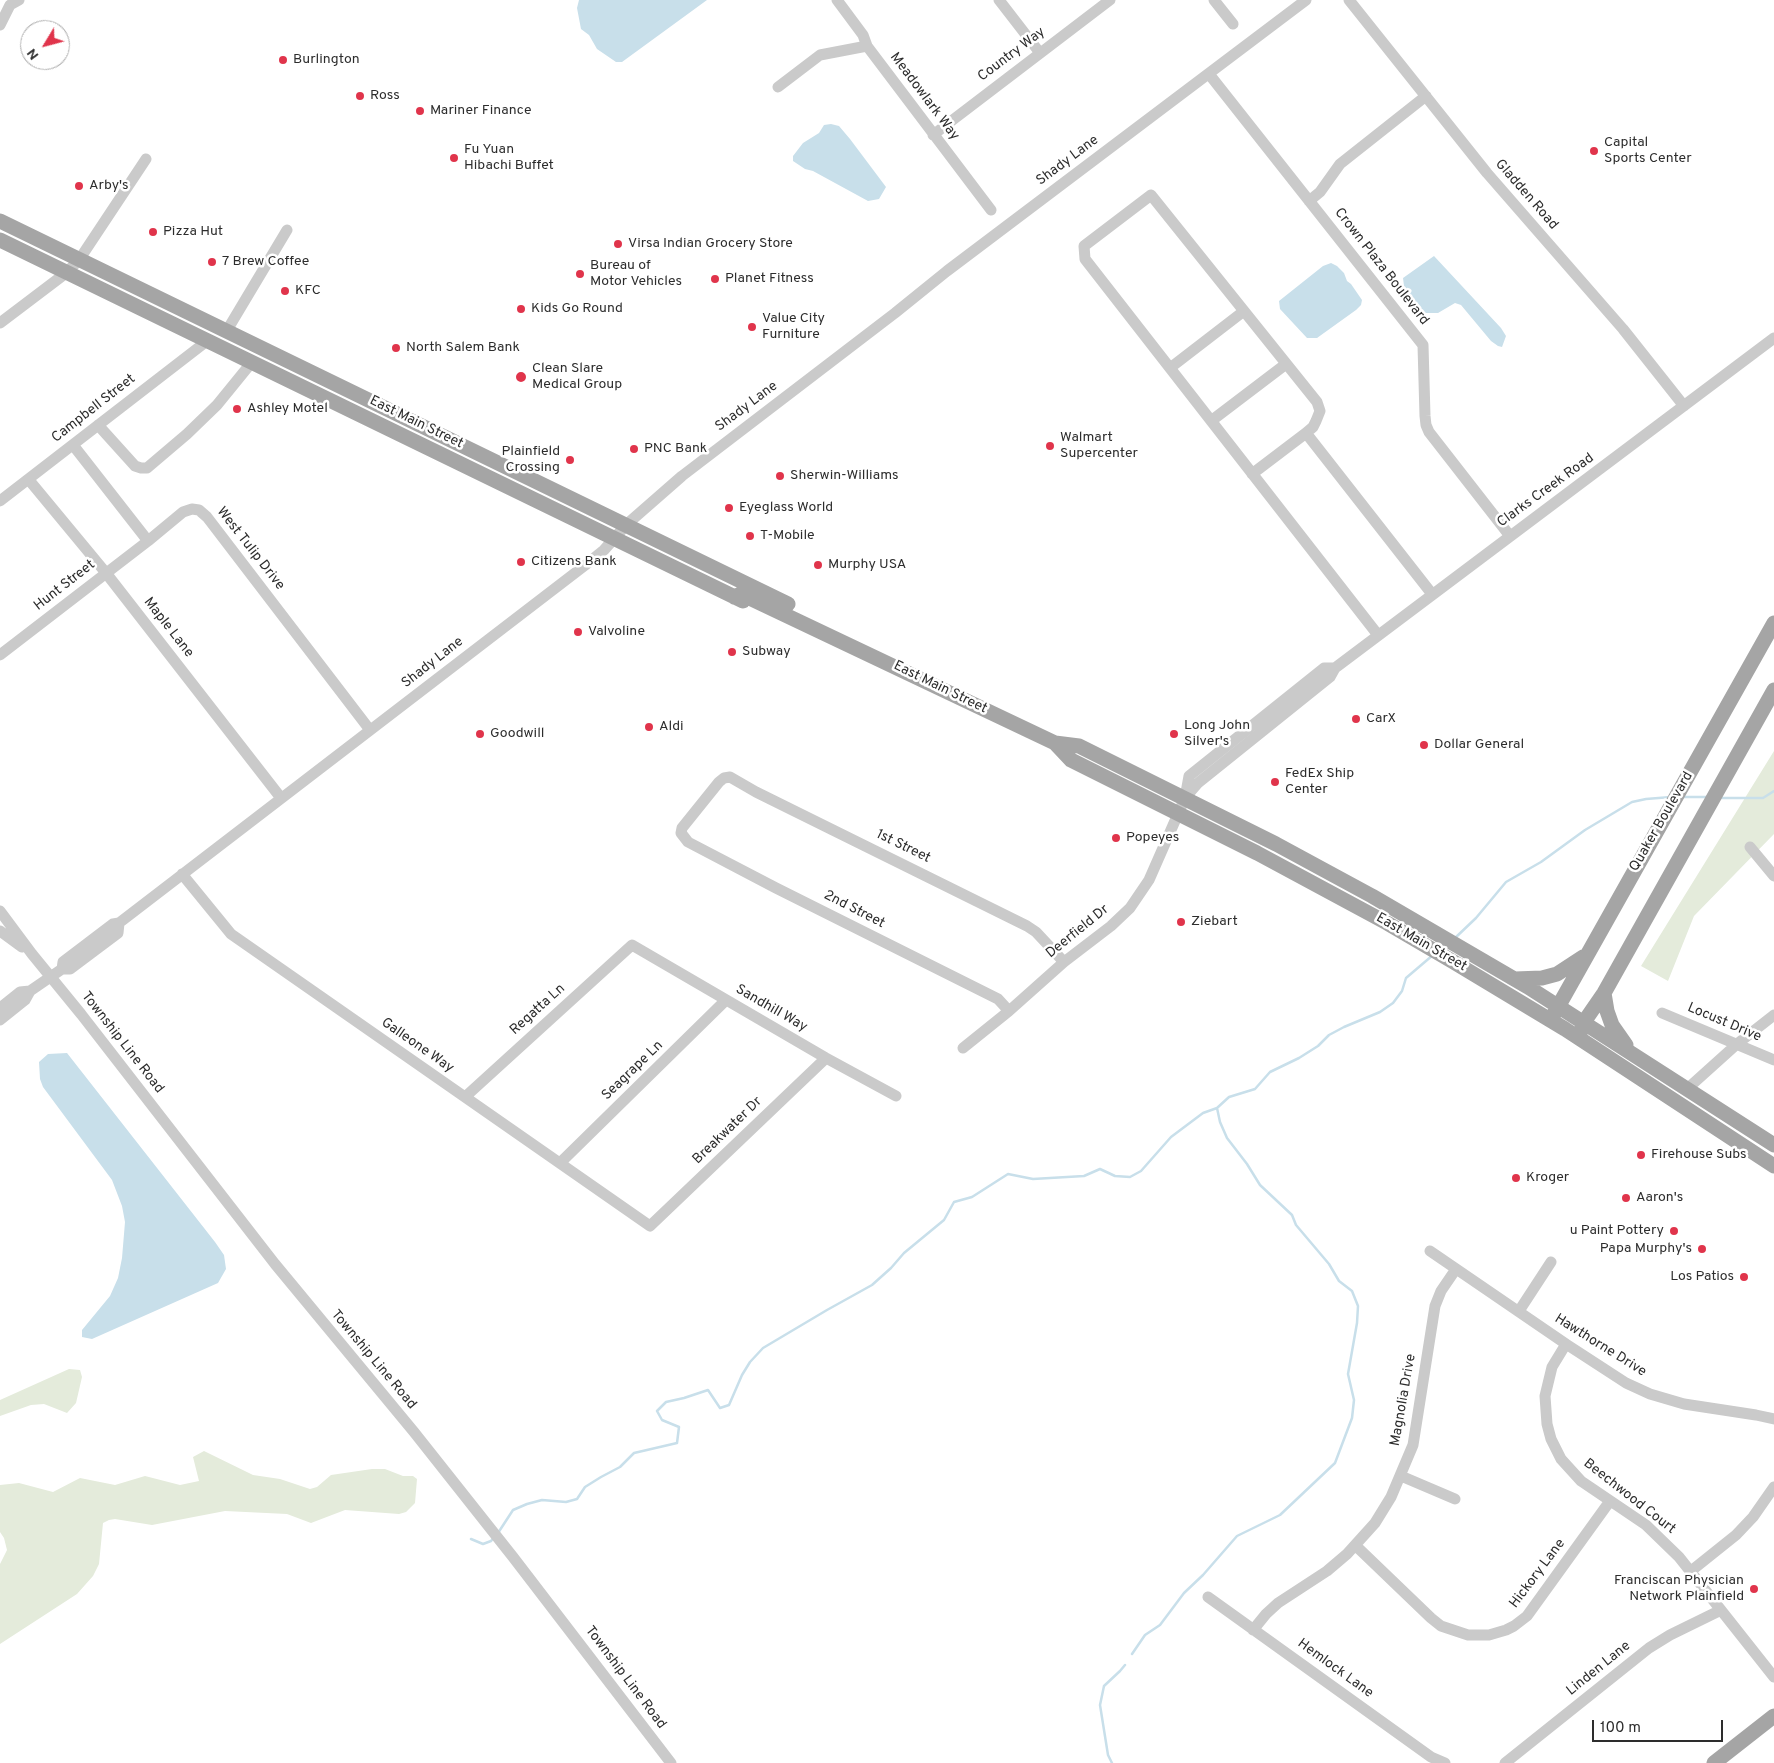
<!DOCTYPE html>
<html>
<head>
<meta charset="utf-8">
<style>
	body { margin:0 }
	#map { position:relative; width:1774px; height:1763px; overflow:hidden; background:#fff; font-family:Overpass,sans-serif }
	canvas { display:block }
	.north { position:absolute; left:20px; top:20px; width:50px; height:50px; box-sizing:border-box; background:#fff; border:1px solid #ababab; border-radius:50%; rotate:233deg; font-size:14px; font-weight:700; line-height:20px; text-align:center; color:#2d2d2d }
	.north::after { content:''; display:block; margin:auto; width:18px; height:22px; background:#e0344b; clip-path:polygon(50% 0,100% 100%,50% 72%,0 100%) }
	.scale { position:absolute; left:1592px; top:1720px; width:131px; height:22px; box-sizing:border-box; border:2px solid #2d2d2d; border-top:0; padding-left:6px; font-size:15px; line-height:18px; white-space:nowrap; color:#2d2d2d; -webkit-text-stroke:4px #fff; paint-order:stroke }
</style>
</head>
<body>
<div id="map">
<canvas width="1774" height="1763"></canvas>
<div class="north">N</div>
<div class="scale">100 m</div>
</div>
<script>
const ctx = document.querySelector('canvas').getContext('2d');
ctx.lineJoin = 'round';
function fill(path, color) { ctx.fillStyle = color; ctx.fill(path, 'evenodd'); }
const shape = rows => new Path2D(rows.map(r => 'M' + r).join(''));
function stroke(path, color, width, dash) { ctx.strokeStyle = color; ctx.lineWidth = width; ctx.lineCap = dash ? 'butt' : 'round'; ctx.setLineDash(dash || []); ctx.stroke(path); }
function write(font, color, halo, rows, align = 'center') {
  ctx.font = font + ' Overpass,sans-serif'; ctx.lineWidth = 5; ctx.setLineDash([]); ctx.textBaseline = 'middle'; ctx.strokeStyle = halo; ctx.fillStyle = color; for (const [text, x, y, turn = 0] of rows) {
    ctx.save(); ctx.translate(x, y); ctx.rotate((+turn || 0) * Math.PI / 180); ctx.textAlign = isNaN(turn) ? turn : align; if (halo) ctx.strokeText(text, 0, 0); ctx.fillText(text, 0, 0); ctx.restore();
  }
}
const green = shape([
	[1774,751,1774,834,1694,916,1668,981,1641,966],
	[69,1369,80,1370,82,1377,76,1403,67,1413,44,1404,31,1405,0,1416,0,1400],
	[204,1451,253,1475,280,1479,310,1489,317,1487,331,1475,372,1469,385,1469,403,1476,413,1476,417,1479,415,1503,406,1512,399,1514,345,1510,311,1523,287,1514,225,1511,152,1525,115,1519,109,1520,103,1523,99,1564,93,1576,77,1594,0,1644,0,1564,7,1550,4,1538,0,1532,0,1485,19,1483,53,1492,80,1478,115,1485,145,1476,180,1485,199,1481,193,1457]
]);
const water = shape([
	[579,0,707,0,622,62,616,62,597,49,589,35,581,29,577,8],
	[831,124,839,126,850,139,886,187,879,199,868,201,813,171,805,169,793,161,793,156,803,143,819,133,824,125],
	[1434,256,1501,328,1506,336,1502,347,1498,346,1491,341,1461,305,1455,303,1438,313,1425,313,1420,309,1404,286,1403,278],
	[1331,263,1337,266,1344,273,1347,281,1351,284,1362,300,1361,305,1356,310,1317,338,1307,338,1280,309,1279,301,1323,266],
	[67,1053,215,1242,224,1255,226,1269,218,1283,92,1339,82,1337,82,1330,110,1296,118,1278,122,1258,125,1222,122,1206,112,1180,43,1087,40,1079,39,1062,48,1054]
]);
const stream = shape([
	[1684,797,1708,797],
	[1719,798,1763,798,1774,791],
	[1455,938,1476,918,1506,882,1541,862,1585,830,1632,802,1646,799,1671,797],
	[498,1533,513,1510,527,1504,542,1500,566,1502,577,1499,585,1487,601,1477,620,1467,634,1453,677,1443,679,1427,662,1420,657,1411,666,1402,684,1398,708,1390,720,1408,729,1405,742,1375,750,1362,763,1348,827,1310,872,1285,891,1268,904,1253,944,1220,954,1202,972,1197,1008,1174,1033,1179,1084,1176,1100,1169,1115,1176,1130,1177,1141,1171,1171,1137,1203,1113,1217,1108,1229,1097,1255,1089,1270,1072,1299,1058,1318,1046,1329,1035,1344,1027,1380,1012,1393,1003,1402,991,1406,978,1433,955],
	[471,1539,483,1544,491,1541,494,1537],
	[1132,1654,1145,1635,1160,1625,1184,1593,1203,1575,1237,1536,1280,1515,1335,1463,1352,1418,1354,1400,1348,1374,1357,1323,1358,1306,1352,1291,1339,1281,1329,1264,1296,1225,1292,1215,1260,1185,1247,1164,1227,1138,1220,1122,1217,1108],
	[1112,1763,1108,1755,1100,1705,1104,1686,1120,1671,1125,1665]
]);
const minor = shape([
	[837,0,863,35,867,46,991,210],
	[999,0,1040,53],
	[1214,0,1233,24],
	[1349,0,1487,173,1623,329,1684,406],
	[0,25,10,5,19,0],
	[1209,74,1423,345,1425,416,1426,425,1429,432,1510,536],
	[778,87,820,55,867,46],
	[933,135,1110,0],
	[1309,201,1320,192,1340,164,1426,96],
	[0,323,66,273,79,260,146,159],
	[226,332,287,230],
	[1170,368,1244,311],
	[1211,421,1286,364],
	[98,425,135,466,141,468,147,468,187,434,217,405,252,362],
	[73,445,148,541],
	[1252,474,1306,433],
	[29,480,106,573,281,798],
	[0,501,207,341],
	[1378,635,1085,259,1084,246,1151,195,1317,402,1320,411,1316,421,1313,427,1306,433,1432,594],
	[0,655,148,541,183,512,192,509,199,510,207,517,370,730],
	[1185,798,1198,783,1330,677,1335,668,1774,338],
	[1750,847,1774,876],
	[182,874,231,934,650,1226,826,1058],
	[0,911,32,954,81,1014,275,1264,414,1432,513,1557,671,1763],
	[0,931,22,947],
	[62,969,63,962,113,924,119,923,588,563,604,550,626,525,682,476,895,313,947,271,1306,0],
	[30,991,62,969,70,969,118,933,119,923],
	[0,1008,20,992,30,991,25,1000,0,1020],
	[1009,1011,998,999,776,888,688,842,681,833,682,828,719,782,724,778,730,777,756,792,1027,926,1036,932,1064,962],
	[1662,1013,1774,1060],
	[963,1048,1009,1011,1064,962,1111,926,1130,908,1149,880,1185,798,1189,776,1324,668,1335,668],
	[1687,1089,1737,1044,1774,1015],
	[465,1097,632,945,826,1058,896,1096],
	[560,1163,726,1000],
	[1430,1251,1566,1344,1626,1383,1650,1394,1684,1404,1756,1415,1774,1419],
	[1519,1311,1551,1262],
	[1566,1344,1552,1367,1545,1396,1547,1424,1551,1439,1561,1459,1581,1481,1646,1525,1679,1557,1774,1677],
	[1401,1476,1455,1499],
	[1355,1545,1431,1618,1441,1626,1468,1635,1489,1635,1506,1630,1514,1626,1527,1616,1610,1501],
	[1691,1571,1736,1535,1753,1517,1774,1487],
	[1208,1597,1431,1757,1445,1763],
	[1253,1630,1266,1614,1278,1603,1327,1571,1347,1554,1375,1523,1391,1497,1413,1445,1435,1306,1441,1291,1456,1269],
	[1505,1763,1649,1648,1670,1635,1721,1610]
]);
const major = shape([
	[0,221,788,604],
	[0,240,743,601],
	[734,597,741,594,1055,743,1079,746,1276,844,1372,896,1528,987,1774,1145],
	[1055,743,1071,760,1257,853,1387,923,1452,961,1565,1029,1774,1166],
	[1515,979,1542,978,1557,974,1583,957],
	[1604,993,1607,1011,1612,1025,1626,1045],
	[1554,1014,1774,623],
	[1581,1031,1584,1022,1604,993,1774,690],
	[1714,1763,1774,1716]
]);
const markers = [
	[283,60,5,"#e0344b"],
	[360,96,5,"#e0344b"],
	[420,111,5,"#e0344b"],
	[1594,151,5,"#e0344b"],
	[454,158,5,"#e0344b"],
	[79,186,5,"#e0344b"],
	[153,232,5,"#e0344b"],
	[618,244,5,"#e0344b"],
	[212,262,5,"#e0344b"],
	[580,274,5,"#e0344b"],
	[715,279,5,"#e0344b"],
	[285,291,5,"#e0344b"],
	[521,309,5,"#e0344b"],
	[752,327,5,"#e0344b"],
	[396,348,5,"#e0344b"],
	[521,377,6,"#e0344b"],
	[237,409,5,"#e0344b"],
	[1050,446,5,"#e0344b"],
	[634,449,5,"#e0344b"],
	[570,460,5,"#e0344b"],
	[780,476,5,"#e0344b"],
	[729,508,5,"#e0344b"],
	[750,536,5,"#e0344b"],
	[521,562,5,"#e0344b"],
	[818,565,5,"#e0344b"],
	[578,632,5,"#e0344b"],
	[732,652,5,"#e0344b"],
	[1356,719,5,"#e0344b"],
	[649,727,5,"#e0344b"],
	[480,734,5,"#e0344b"],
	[1174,734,5,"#e0344b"],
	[1424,745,5,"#e0344b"],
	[1275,782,5,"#e0344b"],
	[1116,838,5,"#e0344b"],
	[1181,922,5,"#e0344b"],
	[1641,1155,5,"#e0344b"],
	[1516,1178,5,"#e0344b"],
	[1626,1198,5,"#e0344b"],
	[1674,1231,5,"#e0344b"],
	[1702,1249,5,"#e0344b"],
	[1744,1277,5,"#e0344b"],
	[1754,1589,5,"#e0344b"]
];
const streetNames = [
	["Country Way",1012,55,-37],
	["Meadowlark Way",924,97,53],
	["Shady Lane",1068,161,-37],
	["Gladden Road",1526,195,49],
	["Crown Plaza Boulevard",1381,267,52],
	["Shady Lane",747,407,-37],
	["Campbell Street",94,409,-38],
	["East Main Street",416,423,26],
	["Clarks Creek Road",1546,491,-36],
	["West Tulip Drive",250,549,52],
	["Hunt Street",65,586,-38],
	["Maple Lane",168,628,52],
	["Shady Lane",433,663,-38],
	["East Main Street",940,688,26],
	["Quaker Boulevard",1662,822,-60],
	["1st Street",903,847,26],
	["2nd Street",854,910,27],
	["Deerfield Dr",1078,932,-39],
	["East Main Street",1421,943,30],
	["Sandhill Way",771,1009,30],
	["Regatta Ln",538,1010,-42],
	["Locust Drive",1724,1023,23],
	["Township Line Road",122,1043,52],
	["Galleone Way",417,1046,35],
	["Seagrape Ln",633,1071,-44],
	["Breakwater Dr",728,1131,-44],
	["Hawthorne Drive",1600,1346,32],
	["Township Line Road",373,1360,50],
	["Magnolia Drive",1404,1400,-80],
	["Beechwood Court",1629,1497,38],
	["Hickory Lane",1538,1574,-53],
	["Hemlock Lane",1335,1669,36],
	["Linden Lane",1599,1669,-39],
	["Township Line Road",625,1678,53]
];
const poiNames = [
	["Burlington",293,60],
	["Ross",370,96],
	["Mariner Finance",430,111],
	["Capital",1604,143],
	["Sports Center",1604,159],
	["Fu Yuan",464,150],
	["Hibachi Buffet",464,166],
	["Arby's",89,186],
	["Pizza Hut",163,232],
	["Virsa Indian Grocery Store",628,244],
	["7 Brew Coffee",222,262],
	["Bureau of",590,266],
	["Motor Vehicles",590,282],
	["Planet Fitness",725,279],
	["KFC",295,291],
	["Kids Go Round",531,309],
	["Value City",762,319],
	["Furniture",762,335],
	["North Salem Bank",406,348],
	["Clean Slare",532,369],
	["Medical Group",532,385],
	["Ashley Motel",247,409],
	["Walmart",1060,438],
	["Supercenter",1060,454],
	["PNC Bank",644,449],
	["Plainfield",560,452,"right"],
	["Crossing",560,468,"right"],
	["Sherwin-Williams",790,476],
	["Eyeglass World",739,508],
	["T-Mobile",760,536],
	["Citizens Bank",531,562],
	["Murphy USA",828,565],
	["Valvoline",588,632],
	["Subway",742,652],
	["CarX",1366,719],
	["Long John",1184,726],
	["Silver's",1184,742],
	["Aldi",659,727],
	["Goodwill",490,734],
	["Dollar General",1434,745],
	["FedEx Ship",1285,774],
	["Center",1285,790],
	["Popeyes",1126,838],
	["Ziebart",1191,922],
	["Firehouse Subs",1651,1155],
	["Kroger",1526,1178],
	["Aaron's",1636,1198],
	["u Paint Pottery",1664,1231,"right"],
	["Papa Murphy's",1692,1249,"right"],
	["Los Patios",1734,1277,"right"],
	["Franciscan Physician",1744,1581,"right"],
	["Network Plainfield",1744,1597,"right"]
];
fill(green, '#e4ebdb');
fill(water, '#c8dfea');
stroke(stream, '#c8dfea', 2.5);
stroke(minor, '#cacaca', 11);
stroke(major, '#a5a5a5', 15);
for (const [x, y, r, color] of markers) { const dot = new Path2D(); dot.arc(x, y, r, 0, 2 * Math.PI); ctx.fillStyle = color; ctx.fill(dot); stroke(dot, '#fff', 2); }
write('14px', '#2d2d2d', '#fff', streetNames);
write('14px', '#2d2d2d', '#fff', poiNames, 'left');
</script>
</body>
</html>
